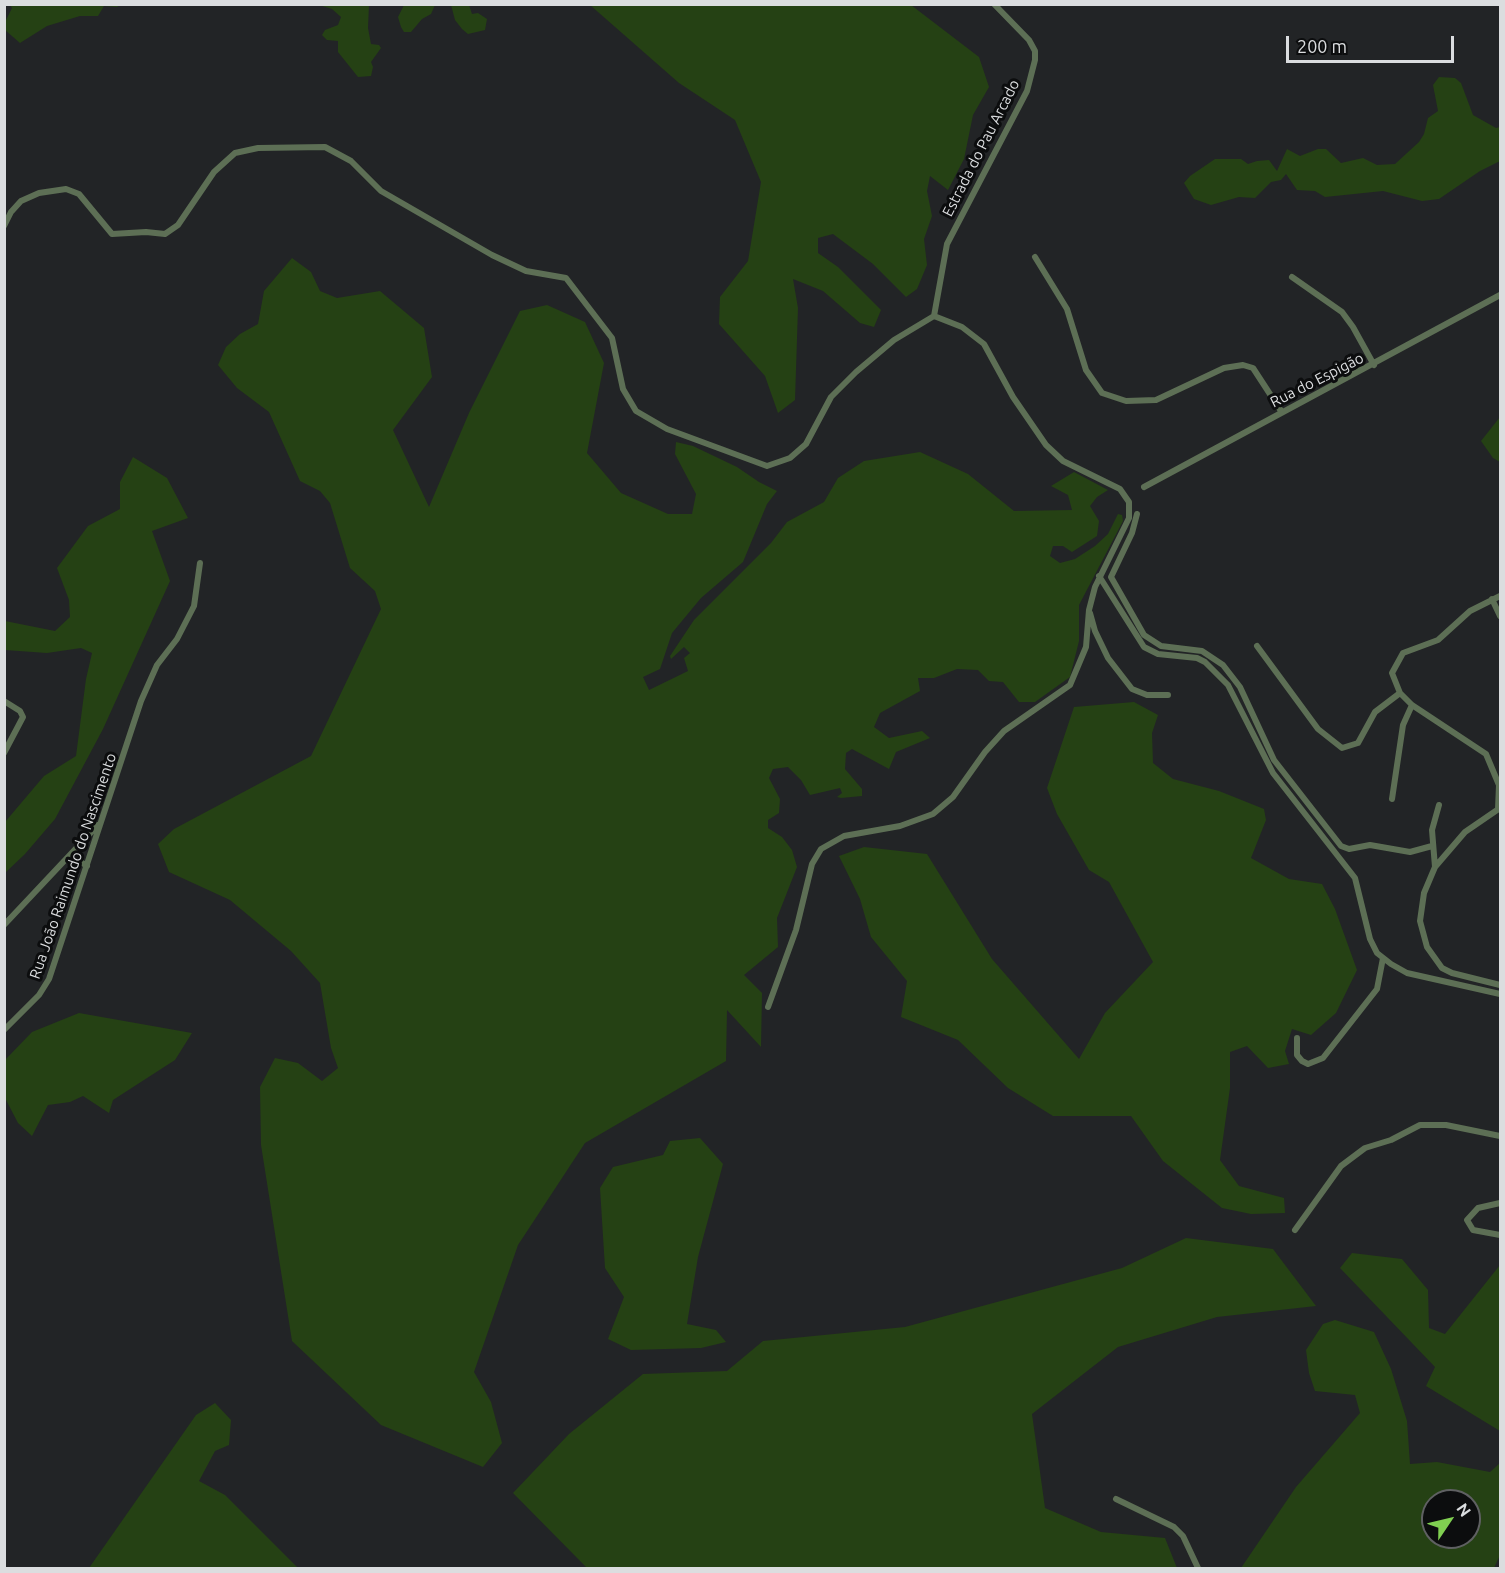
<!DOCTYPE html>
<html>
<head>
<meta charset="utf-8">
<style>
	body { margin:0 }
	#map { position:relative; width:1505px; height:1573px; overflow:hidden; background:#222426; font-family:Ubuntu,sans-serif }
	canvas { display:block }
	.frame { position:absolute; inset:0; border:6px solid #dbdddf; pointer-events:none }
	.north { position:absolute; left:1421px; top:1489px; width:60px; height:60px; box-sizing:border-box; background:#0c0d0e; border:2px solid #5f6062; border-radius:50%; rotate:55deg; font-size:16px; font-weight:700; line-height:24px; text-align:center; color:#dbdddf }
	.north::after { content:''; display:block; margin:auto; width:21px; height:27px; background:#80d051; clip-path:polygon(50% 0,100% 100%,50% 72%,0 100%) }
	.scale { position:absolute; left:1286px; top:36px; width:168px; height:27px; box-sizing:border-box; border:3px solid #dbdddf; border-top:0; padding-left:8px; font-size:18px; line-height:21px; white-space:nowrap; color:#dbdddf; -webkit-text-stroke:4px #0c0d0e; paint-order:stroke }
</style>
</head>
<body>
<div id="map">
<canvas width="1505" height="1573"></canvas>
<div class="frame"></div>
<div class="north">N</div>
<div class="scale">200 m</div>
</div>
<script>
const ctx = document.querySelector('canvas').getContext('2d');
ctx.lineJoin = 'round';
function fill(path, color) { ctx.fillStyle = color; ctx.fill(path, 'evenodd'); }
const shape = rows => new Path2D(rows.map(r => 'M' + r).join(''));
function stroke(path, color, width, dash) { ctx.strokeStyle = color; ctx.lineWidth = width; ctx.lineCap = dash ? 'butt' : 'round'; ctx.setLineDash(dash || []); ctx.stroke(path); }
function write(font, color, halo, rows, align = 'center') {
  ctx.font = font + ' Ubuntu,sans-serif'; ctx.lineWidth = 6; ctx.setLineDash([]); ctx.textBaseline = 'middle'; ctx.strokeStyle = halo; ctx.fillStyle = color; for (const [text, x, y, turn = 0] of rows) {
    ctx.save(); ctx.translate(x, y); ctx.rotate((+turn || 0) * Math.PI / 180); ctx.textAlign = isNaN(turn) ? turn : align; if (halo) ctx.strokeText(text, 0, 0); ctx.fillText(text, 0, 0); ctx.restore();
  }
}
const green = shape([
	[10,5,120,5,117,7,104,6,98,16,80,16,47,26,20,43,5,30,5,22,12,8],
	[319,5,369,5,368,28,371,44,379,45,381,48,371,62,373,67,371,76,358,77,338,52,338,41,327,40,322,35,325,30,338,25,341,17,332,9],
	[404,5,404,4,435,5,431,14,422,19,411,32,404,32,401,27,398,17],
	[451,5,469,5,472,14,478,13,487,19,485,30,468,34,462,29,455,20],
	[590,5,911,5,979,57,989,87,973,115,964,159,948,190,930,176,927,191,932,216,924,239,927,265,917,289,906,297,873,264,833,234,818,238,818,253,838,267,881,310,874,327,860,323,823,291,793,279,798,308,795,400,778,413,765,376,719,324,720,297,748,261,761,182,735,120,679,83],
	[1439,77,1455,78,1461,83,1473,115,1496,128,1500,127,1500,161,1480,171,1439,199,1422,201,1383,191,1325,197,1315,191,1297,190,1286,174,1281,180,1271,182,1255,198,1239,197,1211,205,1194,199,1184,183,1190,176,1215,159,1241,159,1248,164,1257,161,1269,160,1277,171,1287,149,1300,156,1318,149,1326,149,1341,163,1363,158,1377,165,1395,164,1419,142,1424,134,1428,118,1438,111,1433,85],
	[292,258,311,272,320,291,337,298,380,291,424,328,432,377,393,430,429,507,469,413,520,311,547,305,585,322,604,363,587,453,621,493,668,514,692,514,696,494,675,454,676,442,693,446,737,467,759,482,777,491,767,504,743,562,701,598,672,633,660,669,643,677,649,690,688,671,684,658,690,653,684,647,671,659,670,656,694,620,771,543,787,522,824,502,838,478,864,461,920,452,968,474,1014,511,1072,510,1068,495,1051,486,1074,472,1108,490,1097,497,1090,506,1099,521,1097,536,1072,552,1063,546,1053,546,1050,556,1060,563,1075,559,1095,546,1108,534,1118,514,1122,515,1123,521,1079,605,1079,641,1070,677,1035,702,1019,702,1003,682,989,681,978,670,957,669,934,678,918,678,920,691,880,713,874,727,889,738,922,731,930,738,896,752,889,769,852,749,846,753,845,769,862,789,862,796,841,798,837,797,842,793,840,788,810,795,801,780,788,767,773,769,769,778,780,799,779,813,768,820,768,828,782,837,792,850,797,867,777,918,778,947,744,975,762,993,761,1047,727,1010,726,1061,585,1143,518,1245,474,1372,491,1402,502,1443,483,1467,381,1425,292,1341,261,1145,260,1087,275,1058,298,1063,322,1081,338,1068,331,1048,320,983,291,951,230,900,169,872,158,844,174,829,311,756,381,609,375,591,350,568,330,503,320,491,300,481,269,412,237,388,218,365,226,347,240,334,258,324,264,291],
	[1500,417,1500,462,1493,458,1481,441],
	[133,457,167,478,188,518,152,531,170,581,103,729,55,819,25,854,5,873,5,822,44,776,76,756,86,679,92,653,81,648,47,653,5,650,5,621,55,631,70,617,69,600,57,568,88,526,120,509,120,482],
	[1134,702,1158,715,1152,733,1153,763,1173,779,1219,791,1264,809,1266,820,1251,858,1289,879,1322,884,1335,909,1357,970,1336,1013,1311,1035,1292,1029,1285,1051,1289,1064,1268,1068,1247,1046,1230,1052,1230,1088,1220,1160,1239,1186,1284,1198,1285,1213,1251,1214,1222,1208,1163,1161,1131,1116,1053,1116,1008,1088,958,1040,901,1017,907,981,871,937,860,899,839,856,864,847,927,854,992,959,1079,1059,1105,1013,1153,962,1109,882,1089,870,1057,814,1047,788,1074,707],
	[79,1013,192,1033,175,1060,113,1100,109,1113,83,1096,70,1102,48,1105,32,1136,18,1123,5,1098,5,1060,32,1032],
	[700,1138,723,1164,698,1257,687,1324,716,1330,726,1342,701,1348,631,1350,608,1339,624,1297,605,1268,600,1188,613,1167,663,1155,670,1141],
	[1186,1238,1273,1249,1316,1306,1217,1317,1118,1347,1032,1414,1045,1508,1101,1532,1165,1538,1177,1568,587,1568,513,1493,569,1434,643,1374,727,1371,763,1341,905,1327,1122,1268],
	[1352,1253,1402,1259,1428,1290,1429,1328,1445,1334,1500,1265,1500,1431,1426,1386,1435,1367,1340,1268],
	[1335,1320,1374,1332,1391,1369,1407,1421,1410,1464,1437,1462,1490,1472,1500,1463,1500,1555,1494,1568,1241,1568,1296,1487,1360,1413,1355,1395,1315,1391,1309,1373,1306,1350,1323,1324],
	[1433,1501,1469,1501,1469,1537,1433,1537],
	[215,1403,231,1420,229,1445,215,1451,199,1481,225,1495,298,1568,89,1568,196,1415]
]);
const minor = shape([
	[4,226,11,212,21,201,39,193,66,189,79,194,112,234,146,232,165,234,178,225,214,172,235,153,258,148,325,147,351,161,381,191,492,255,526,271,566,278,612,338,623,389,636,411,667,429,767,466,790,458,806,444,831,397,856,372,894,340,934,316],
	[1035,257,1067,309,1086,370,1102,393,1126,401,1156,400,1224,368,1243,365,1253,368,1281,411],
	[1292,277,1342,312,1353,327,1374,365],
	[934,316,947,244,1027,91,1035,60,1035,51,1029,40,994,4],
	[1144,487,1500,295],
	[1137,514,1132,533,1111,577,1144,635,1161,646,1202,651,1223,665,1240,687,1274,760,1341,846,1349,849,1370,845,1410,852,1432,846],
	[1099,576,1144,647,1158,654,1197,658,1205,662,1228,685,1273,773,1355,878,1370,939,1377,953,1391,964,1407,973,1500,994],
	[1492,599,1500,616],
	[1090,613,1095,631,1108,658,1132,689,1147,695,1168,695],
	[1257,646,1318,729,1342,748,1358,743,1375,712,1400,693],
	[4,701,20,711,23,717,4,753],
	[1392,799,1403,725,1412,705],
	[1500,808,1465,832,1435,867,1424,893,1420,921,1427,947,1442,968,1452,973,1500,985],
	[1498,809,1499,785,1486,754,1412,705,1400,693,1392,673,1403,653,1438,640,1470,611,1500,596],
	[70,855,87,866],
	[1435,867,1432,830,1439,805],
	[4,925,98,825],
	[768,1007,796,930,812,864,821,849,844,836,900,826,933,814,953,797,985,752,1004,731,1070,685,1086,647,1089,610,1095,587,1129,518,1129,502,1120,489,1063,461,1046,445,1013,397,984,344,962,327,934,316],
	[4,1030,39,995,49,979,141,701,157,665,177,639,194,606,200,563],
	[1297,1038,1297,1055,1302,1061,1308,1064,1323,1058,1377,989,1383,958],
	[1500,1203,1478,1208,1467,1220,1473,1230,1500,1235],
	[1295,1230,1341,1166,1365,1148,1391,1140,1420,1125,1446,1125,1500,1136],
	[1116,1499,1174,1527,1183,1536,1198,1568]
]);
const streetNames = [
	["Estrada do Pau Arcado",981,148,-63],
	["Rua do Espigão",1317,380,-27],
	["Rua João Raimundo do Nascimento",73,866,-71]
];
fill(green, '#254114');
stroke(minor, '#5d6f55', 6);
write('15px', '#dbdddf', '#0c0d0e', streetNames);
</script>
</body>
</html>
